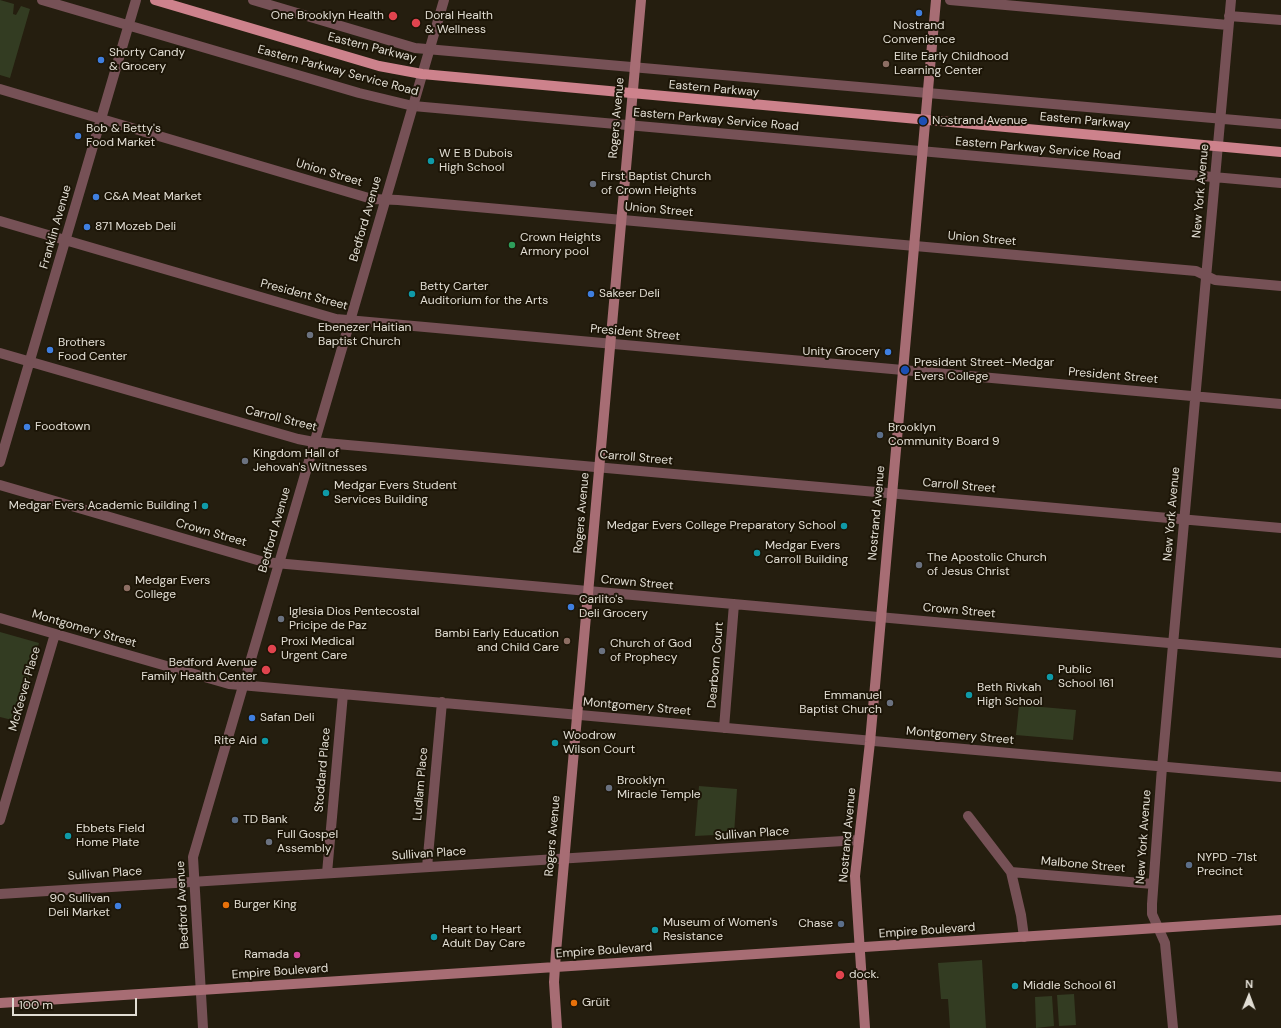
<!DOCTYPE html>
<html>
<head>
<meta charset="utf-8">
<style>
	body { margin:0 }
	#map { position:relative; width:1281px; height:1028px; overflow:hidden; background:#251e0f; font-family:"DM Sans",sans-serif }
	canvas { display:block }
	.north { position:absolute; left:1229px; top:976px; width:40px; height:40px; -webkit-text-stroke:3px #1c1507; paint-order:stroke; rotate:1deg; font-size:11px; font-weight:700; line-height:16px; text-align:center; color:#e2ded4 }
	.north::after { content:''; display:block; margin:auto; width:14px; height:18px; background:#e2ded4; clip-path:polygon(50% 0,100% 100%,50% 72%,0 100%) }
	.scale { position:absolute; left:12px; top:998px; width:125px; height:18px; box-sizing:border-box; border:2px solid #e2ded4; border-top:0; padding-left:5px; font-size:12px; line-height:14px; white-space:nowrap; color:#e2ded4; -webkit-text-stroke:3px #1c1507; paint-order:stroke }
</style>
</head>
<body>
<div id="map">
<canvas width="1281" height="1028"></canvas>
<div class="north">N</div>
<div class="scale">100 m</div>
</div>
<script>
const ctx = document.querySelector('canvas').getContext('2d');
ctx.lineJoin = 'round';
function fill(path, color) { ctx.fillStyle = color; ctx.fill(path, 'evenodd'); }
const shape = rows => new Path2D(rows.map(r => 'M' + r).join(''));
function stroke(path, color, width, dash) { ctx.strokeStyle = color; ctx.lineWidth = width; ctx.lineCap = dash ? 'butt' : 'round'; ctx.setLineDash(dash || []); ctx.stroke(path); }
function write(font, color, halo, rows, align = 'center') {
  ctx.font = font + ' "DM Sans",sans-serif'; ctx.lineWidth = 4; ctx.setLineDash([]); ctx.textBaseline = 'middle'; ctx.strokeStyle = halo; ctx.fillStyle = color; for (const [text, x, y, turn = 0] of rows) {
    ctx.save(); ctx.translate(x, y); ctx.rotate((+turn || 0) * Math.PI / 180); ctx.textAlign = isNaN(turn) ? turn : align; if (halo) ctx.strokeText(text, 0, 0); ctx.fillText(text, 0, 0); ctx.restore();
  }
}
const green = shape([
	[0,0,14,4,13,14,16,15,21,6,30,9,10,78,0,75],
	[0,632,39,643,16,721,0,717],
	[1019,705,1076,710,1073,740,1016,735],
	[699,786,737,789,734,834,695,836],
	[982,960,986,1028,950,1028,948,999,941,999,938,963],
	[1074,994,1076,1025,1059,1026,1057,995],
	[1052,996,1054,1026,1036,1028,1035,997]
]);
const minor = shape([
	[42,0,359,93,413,106,1281,183],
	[253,0,415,48,1281,124],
	[950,0,1228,25],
	[1229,16,1281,20],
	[0,89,372,199,398,200,1196,271,1215,280,1281,286],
	[0,221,336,319,1281,404],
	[0,353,298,439,314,442,1281,528],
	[0,462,136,0],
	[0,485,264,562,1281,653],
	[0,618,229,684,1281,777],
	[724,728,734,604],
	[968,816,1011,872,1021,915,1024,937],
	[0,820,55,634],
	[427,867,442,702],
	[1011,872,1153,884],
	[327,873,343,694],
	[0,894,859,840],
	[1173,1028,1165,943,1152,914,1152,904,1162,767,1231,0]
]);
const tertiary = shape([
	[203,1028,193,857,444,0]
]);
const secondary = shape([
	[0,1003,1281,920],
	[557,1028,554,982,556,952,641,0],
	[865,1028,855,876,870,742,936,0]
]);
const primary = shape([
	[155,0,379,66,422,74,1281,152]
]);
const markers = [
	[919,13,4,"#3f7fe0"],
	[393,16,5,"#e0444e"],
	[416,23,5,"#e0444e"],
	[101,60,4,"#3f7fe0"],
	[886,64,4,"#8d6e63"],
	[923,121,5,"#1a4fb4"],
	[78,136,4,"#3f7fe0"],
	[431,161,4,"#0f9aa8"],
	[593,184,4,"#6b7280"],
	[96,197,4,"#3f7fe0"],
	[87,227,4,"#3f7fe0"],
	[512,245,4,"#2e9e5b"],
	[412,294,4,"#0f9aa8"],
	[591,294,4,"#3f7fe0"],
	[310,335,4,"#6b7280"],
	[50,350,4,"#3f7fe0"],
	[888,352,4,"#3f7fe0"],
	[905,370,5,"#1a4fb4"],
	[27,427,4,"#3f7fe0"],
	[880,435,4,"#5c6f8a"],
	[245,461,4,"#6b7280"],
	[326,493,4,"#0f9aa8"],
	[205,506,4,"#0f9aa8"],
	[844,526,4,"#0f9aa8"],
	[757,553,4,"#0f9aa8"],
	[919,565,4,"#6b7280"],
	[127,588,4,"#8d6e63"],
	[571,607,4,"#3f7fe0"],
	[281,619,4,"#6b7280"],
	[567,641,4,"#8d6e63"],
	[272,649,5,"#e0444e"],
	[602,651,4,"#6b7280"],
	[266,670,5,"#e0444e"],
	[1050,677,4,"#0f9aa8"],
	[969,695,4,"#0f9aa8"],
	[890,703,4,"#6b7280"],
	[252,718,4,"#3f7fe0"],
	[265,741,4,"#0f9aa8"],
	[555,743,4,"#0f9aa8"],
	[609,788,4,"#6b7280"],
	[235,820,4,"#5c6f8a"],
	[68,836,4,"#0f9aa8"],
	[269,842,4,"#6b7280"],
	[1189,865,4,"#5c6f8a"],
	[226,905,4,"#e8710a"],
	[118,906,4,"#3f7fe0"],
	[841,924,4,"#5c6f8a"],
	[655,930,4,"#0f9aa8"],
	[434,937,4,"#0f9aa8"],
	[297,955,4,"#d1479c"],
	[840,975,5,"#e0444e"],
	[1015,986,4,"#0f9aa8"],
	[574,1003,4,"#e8710a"]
];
const poiNames = [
	["One Brooklyn Health",384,16,"right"],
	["Doral Health",425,16],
	["& Wellness",425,30],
	["Nostrand",919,26,"center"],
	["Convenience",919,40,"center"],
	["Shorty Candy",109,53],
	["& Grocery",109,67],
	["Elite Early Childhood",894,57],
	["Learning Center",894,71],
	["Nostrand Avenue",932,121],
	["Bob & Betty's",86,129],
	["Food Market",86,143],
	["W E B Dubois",439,154],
	["High School",439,168],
	["First Baptist Church",601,177],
	["of Crown Heights",601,191],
	["C&A Meat Market",104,197],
	["871 Mozeb Deli",95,227],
	["Crown Heights",520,238],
	["Armory pool",520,252],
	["Betty Carter",420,287],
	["Auditorium for the Arts",420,301],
	["Sakeer Deli",599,294],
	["Ebenezer Haitian",318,328],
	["Baptist Church",318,342],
	["Brothers",58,343],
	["Food Center",58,357],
	["Unity Grocery",880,352,"right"],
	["President Street–Medgar",914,363],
	["Evers College",914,377],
	["Foodtown",35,427],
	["Brooklyn",888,428],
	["Community Board 9",888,442],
	["Kingdom Hall of",253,454],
	["Jehovah's Witnesses",253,468],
	["Medgar Evers Student",334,486],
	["Services Building",334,500],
	["Medgar Evers Academic Building 1",197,506,"right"],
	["Medgar Evers College Preparatory School",836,526,"right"],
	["Medgar Evers",765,546],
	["Carroll Building",765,560],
	["The Apostolic Church",927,558],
	["of Jesus Christ",927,572],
	["Medgar Evers",135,581],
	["College",135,595],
	["Carlito's",579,600],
	["Deli Grocery",579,614],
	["Iglesia Dios Pentecostal",289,612],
	["Pricipe de Paz",289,626],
	["Bambi Early Education",559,634,"right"],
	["and Child Care",559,648,"right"],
	["Proxi Medical",281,642],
	["Urgent Care",281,656],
	["Church of God",610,644],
	["of Prophecy",610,658],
	["Bedford Avenue",257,663,"right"],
	["Family Health Center",257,677,"right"],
	["Public",1058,670],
	["School 161",1058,684],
	["Beth Rivkah",977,688],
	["High School",977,702],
	["Emmanuel",882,696,"right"],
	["Baptist Church",882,710,"right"],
	["Safan Deli",260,718],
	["Woodrow",563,736],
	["Wilson Court",563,750],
	["Rite Aid",257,741,"right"],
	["Brooklyn",617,781],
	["Miracle Temple",617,795],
	["TD Bank",243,820],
	["Ebbets Field",76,829],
	["Home Plate",76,843],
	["Full Gospel",277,835],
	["Assembly",277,849],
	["NYPD -71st",1197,858],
	["Precinct",1197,872],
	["90 Sullivan",110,899,"right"],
	["Deli Market",110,913,"right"],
	["Burger King",234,905],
	["Museum of Women's",663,923],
	["Resistance",663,937],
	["Chase",833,924,"right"],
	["Heart to Heart",442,930],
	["Adult Day Care",442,944],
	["Ramada",289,955,"right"],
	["dock.",849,975],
	["Middle School 61",1023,986],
	["Grüit",582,1003]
];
const streetNames = [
	["Eastern Parkway",372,48,14],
	["Eastern Parkway Service Road",338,71,15],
	["Eastern Parkway",714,89,5],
	["Rogers Avenue",617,118,-85],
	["Eastern Parkway Service Road",716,120,5],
	["Eastern Parkway",1085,121,5],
	["Eastern Parkway Service Road",1038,149,5],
	["Union Street",329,173,17],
	["New York Avenue",1201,191,-85],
	["Union Street",659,210,5],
	["Bedford Avenue",366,219,-74],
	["Franklin Avenue",56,227,-74],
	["Union Street",982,239,5],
	["President Street",304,295,15],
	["President Street",635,333,5],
	["President Street",1113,376,5],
	["Carroll Street",281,419,14],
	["Carroll Street",636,458,5],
	["Carroll Street",959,486,5],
	["Rogers Avenue",582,513,-85],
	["Nostrand Avenue",877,513,-85],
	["New York Avenue",1172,514,-85],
	["Bedford Avenue",275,530,-74],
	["Crown Street",211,533,16],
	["Crown Street",637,583,5],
	["Crown Street",959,611,5],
	["Montgomery Street",84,629,16],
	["Dearborn Court",716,665,-85],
	["McKeever Place",25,689,-74],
	["Montgomery Street",637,707,5],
	["Montgomery Street",960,736,5],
	["Stoddard Place",323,770,-85],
	["Ludlam Place",421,784,-85],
	["Sullivan Place",752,834,-4],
	["Nostrand Avenue",848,835,-85],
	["Rogers Avenue",553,836,-85],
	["New York Avenue",1144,837,-86],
	["Sullivan Place",429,854,-4],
	["Malbone Street",1083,865,5],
	["Sullivan Place",105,874,-4],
	["Bedford Avenue",183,905,-93],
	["Empire Boulevard",927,931,-4],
	["Empire Boulevard",604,951,-4],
	["Empire Boulevard",280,972,-4]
];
fill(green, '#333c22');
stroke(minor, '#765156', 10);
stroke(tertiary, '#765156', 10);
stroke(secondary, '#a76d74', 10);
stroke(primary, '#cd828c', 10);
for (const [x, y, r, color] of markers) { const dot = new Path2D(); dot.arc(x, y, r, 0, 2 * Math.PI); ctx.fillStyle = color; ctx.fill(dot); stroke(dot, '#1c1507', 1.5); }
write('12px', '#e2ded4', '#1c1507', poiNames, 'left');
write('12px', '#e2ded4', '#1c1507', streetNames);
</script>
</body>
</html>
